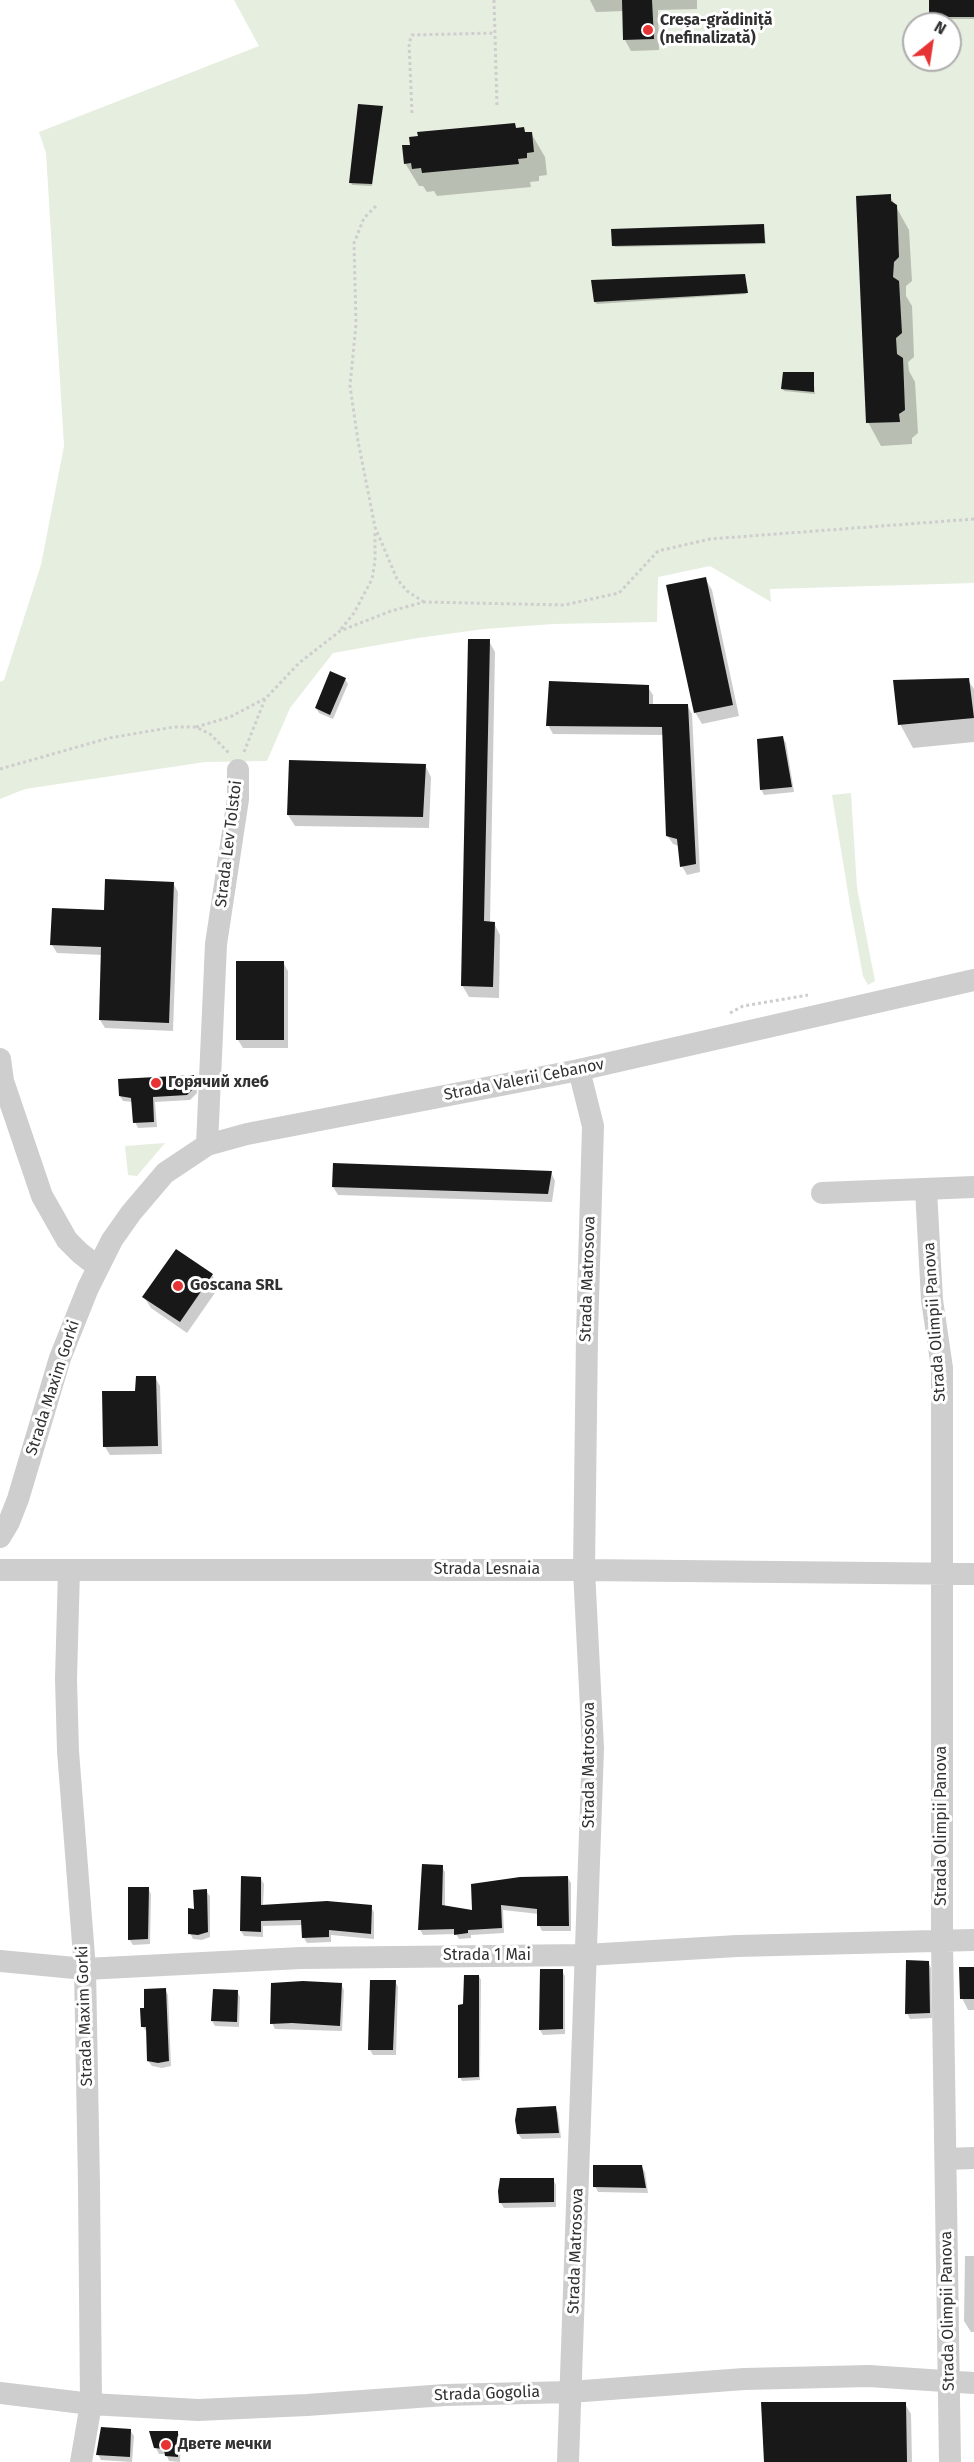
<!DOCTYPE html>
<html>
<head>
<meta charset="utf-8">
<style>
	body { margin:0 }
	#map { position:relative; width:974px; height:2462px; overflow:hidden; background:#fff; font-family:"Fira Sans",sans-serif }
	canvas { display:block }
	.north { position:absolute; left:902px; top:12px; width:60px; height:60px; box-sizing:border-box; background:#fff; border:2px solid #adadad; border-radius:50%; rotate:30deg; font-size:16px; font-weight:700; line-height:24px; text-align:center; color:#313131 }
	.north::after { content:''; display:block; margin:auto; width:21px; height:27px; background:#e73334; clip-path:polygon(50% 0,100% 100%,50% 72%,0 100%) }
</style>
</head>
<body>
<div id="map">
<canvas width="974" height="2462"></canvas>
<div class="north">N</div>
</div>
<script>
const ctx = document.querySelector('canvas').getContext('2d');
ctx.lineJoin = 'round';
function fill(path, color) { ctx.fillStyle = color; ctx.fill(path, 'evenodd'); }
const shape = rows => new Path2D(rows.map(r => 'M' + r).join(''));
function stroke(path, color, width, dash) { ctx.strokeStyle = color; ctx.lineWidth = width; ctx.lineCap = dash ? 'butt' : 'round'; ctx.setLineDash(dash || []); ctx.stroke(path); }
function write(font, color, halo, rows, align = 'center') {
  ctx.font = font + ' "Fira Sans",sans-serif'; ctx.lineWidth = 6; ctx.setLineDash([]); ctx.textBaseline = 'middle'; ctx.strokeStyle = halo; ctx.fillStyle = color; for (const [text, x, y, turn = 0] of rows) {
    ctx.save(); ctx.translate(x, y); ctx.rotate((+turn || 0) * Math.PI / 180); ctx.textAlign = isNaN(turn) ? turn : align; if (halo) ctx.strokeText(text, 0, 0); ctx.fillText(text, 0, 0); ctx.restore();
  }
}
const green = shape([
	[234,0,974,0,974,583,770,589,771,602,710,566,658,577,657,622,553,624,484,629,418,638,333,653,290,708,267,761,205,762,25,789,0,799,0,682,4,680,41,565,64,446,46,153,39,132,259,46],
	[914,24,950,24,950,60,914,60],
	[851,793,857,888,875,981,868,985,863,976,851,911,832,795],
	[165,1143,137,1176,128,1175,125,1146]
]);
const shadow = shape([
	[697,0,697,9,658,10,659,50,631,51,625,40,624,11,596,12,590,0],
	[930,0,974,0,974,19,932,19],
	[382,108,372,186,352,185,351,183],
	[514,124,517,129,523,129,526,134,531,133,545,157,547,175,539,176,539,181,530,182,531,187,437,196,434,191,427,192,423,186,419,186,405,163],
	[890,196,909,230,912,281,906,286,906,296,912,306,914,357,908,362,909,371,915,382,918,433,912,438,912,444,881,446,868,422],
	[763,225,766,244,615,247,614,245],
	[744,276,746,294,597,304,595,302],
	[813,374,815,394,784,391,782,388],
	[705,578,712,590,739,716,702,724,695,712],
	[489,641,495,652,490,923,494,923,500,935,499,998,469,997,462,985],
	[345,679,348,684,333,719,319,713,316,708],
	[968,680,974,689,974,742,913,748,900,724],
	[648,687,653,695,653,706,687,705,692,714,700,872,687,875,682,866,679,846,673,844,667,835,664,735,553,734,548,725],
	[783,738,786,743,794,792,764,795,761,789],
	[425,765,431,777,429,828,295,826,288,815],
	[173,883,178,892,173,1031,105,1028,100,1020,103,955,57,953,52,945,105,911],
	[283,962,288,971,288,1048,243,1048,238,1040],
	[193,1076,196,1082,197,1093,190,1100,155,1102,157,1127,138,1128,135,1122,133,1102,123,1101,120,1096],
	[551,1172,555,1181,552,1202,338,1195,333,1187],
	[177,1251,212,1275,219,1287,187,1333,151,1308,144,1297],
	[155,1377,160,1386,162,1454,110,1455,105,1447],
	[442,1867,445,1872,445,1907,474,1912,568,1878,571,1883,571,1931,542,1931,539,1925,539,1914,503,1910,504,1933,471,1935,471,1938,459,1939,456,1934,423,1935,420,1930],
	[242,1878,261,1879,264,1884,263,1906,371,1907,374,1912,374,1939,331,1935,331,1942,307,1943,304,1938,303,1925,263,1926,263,1937,244,1936,241,1931],
	[148,1888,151,1894,150,1944,133,1945,129,1939],
	[206,1891,210,1896,210,1937,202,1940,193,1939,190,1933],
	[928,1962,931,1968,932,2018,910,2019,907,2013],
	[974,1968,974,2010,968,2010,962,1998],
	[562,1971,565,1976,565,2034,543,2035,540,2030],
	[479,1976,481,1980,480,2080,462,2081,460,2077],
	[395,1981,398,1987,396,2055,373,2055,370,2050],
	[341,1984,344,1990,342,2031,275,2029,272,2023],
	[165,1989,168,1995,171,2066,162,2068,152,2066,148,2061,147,2032,142,2026,146,2009],
	[237,1991,240,1997,239,2027,215,2026,212,2021],
	[555,2108,558,2113,561,2138,522,2139,518,2134],
	[641,2166,645,2172,648,2193,598,2192,595,2186],
	[553,2179,556,2185,556,2207,504,2208,500,2202],
	[965,2256,974,2256,974,2332,971,2332,964,2321],
	[905,2404,911,2414,912,2462,765,2462],
	[130,2430,134,2436,132,2462,101,2460,98,2454],
	[178,2433,181,2438,180,2462,169,2461,166,2454,159,2454,156,2448]
]);
const building = shape([
	[622,0,652,0,654,39,623,40],
	[929,0,974,0,974,17,929,17],
	[358,104,383,106,372,184,349,183],
	[515,123,516,128,524,127,525,132,532,132,534,152,527,153,527,158,518,159,519,164,422,173,421,168,412,169,411,163,404,164,402,145,410,145,409,137,418,136,417,132],
	[891,194,891,201,897,205,899,257,894,262,893,277,899,281,902,333,896,338,897,354,903,358,905,410,899,414,900,422,866,423,856,196],
	[764,224,765,243,612,246,611,229],
	[745,274,748,293,594,302,591,280],
	[783,372,814,372,814,392,781,389],
	[706,577,733,705,694,713,666,585],
	[468,639,490,639,484,921,495,922,493,987,461,986],
	[330,671,346,678,330,715,315,708],
	[969,678,974,718,898,725,893,680],
	[549,681,649,685,649,704,688,704,696,864,680,867,677,839,666,836,662,727,546,726],
	[783,736,792,787,760,790,757,739],
	[289,760,426,764,423,817,287,815],
	[105,879,174,882,169,1023,99,1020,101,947,50,945,52,908,104,910],
	[236,961,284,961,284,1040,236,1040],
	[194,1075,195,1087,187,1095,153,1097,154,1122,133,1123,131,1098,119,1096,118,1079],
	[333,1163,552,1171,548,1194,332,1187],
	[176,1249,213,1274,180,1322,142,1297],
	[136,1376,156,1376,158,1446,103,1447,102,1391,135,1391],
	[422,1864,443,1865,442,1905,472,1910,471,1884,520,1877,568,1876,569,1926,537,1926,537,1909,501,1905,502,1928,468,1930,468,1933,454,1935,454,1929,418,1930],
	[241,1876,261,1877,261,1905,327,1901,372,1905,371,1934,329,1930,329,1937,302,1938,301,1920,261,1921,261,1932,240,1931],
	[128,1887,149,1887,148,1939,128,1940],
	[207,1889,208,1932,198,1935,188,1934,188,1908,194,1909,193,1890],
	[906,1960,929,1961,930,2013,905,2014],
	[959,1967,974,1967,974,1999,960,1999],
	[540,1969,563,1969,563,2029,539,2030],
	[464,1975,479,1975,479,2077,458,2078,458,2005,463,2004],
	[370,1980,396,1980,393,2050,368,2050],
	[303,1981,342,1983,340,2026,292,2023,270,2024,271,1983],
	[166,1988,169,2061,158,2063,147,2061,146,2027,141,2027,140,2008,144,2008,144,1989],
	[213,1989,238,1990,237,2022,211,2021],
	[556,2106,559,2133,517,2134,515,2120,517,2108],
	[593,2165,642,2165,646,2188,593,2187],
	[500,2178,554,2178,554,2202,499,2203,498,2191],
	[761,2402,906,2402,907,2462,764,2462],
	[101,2427,131,2429,130,2457,96,2455],
	[149,2431,178,2431,178,2457,165,2456,164,2449,154,2448]
]);
const path = shape([
	[494,0,497,106],
	[412,113,409,43,412,35,495,33],
	[376,206,364,218,354,243,356,324,350,386,358,441,375,527,397,579,407,591,424,602],
	[341,629,354,613,372,579,375,561,375,531],
	[196,727,230,717,266,698,299,663,340,631,391,611,424,602,564,605,619,593,658,551,710,539,974,519],
	[244,752,265,699],
	[0,769,109,738,174,727,196,727,210,734,229,753],
	[730,1013,743,1006,808,995]
]);
const minor = shape([
	[0,1059,3,1081,42,1196,67,1240,80,1253,98,1267],
	[207,1145,216,944,238,799,238,770],
	[926,1190,932,1300,942,1368,942,1940,950,2462],
	[822,1193,974,1187],
	[0,1537,9,1522,18,1499,60,1358,88,1288,112,1240,131,1213,165,1173,207,1145,247,1134,579,1070,974,980],
	[0,1570,584,1570,974,1574],
	[69,1570,66,1679,68,1751,85,1969,89,2185,91,2404,81,2462],
	[0,1961,85,1969,301,1958,586,1955,737,1946,974,1940],
	[946,2159,974,2158],
	[0,2393,91,2404,198,2410,307,2405,445,2395,570,2392,744,2379,869,2376,974,2383],
	[568,2462,593,1748,584,1570,587,1335,593,1126,579,1070]
]);
const markers = [
	[648,30,6,"#e73334"],
	[156,1083,6,"#e73334"],
	[178,1286,6,"#e73334"],
	[166,2445,6,"#e73334"]
];
const poiNames = [
	["Creșa-grădiniță",660,21],
	["(nefinalizată)",660,39],
	["Горячий хлеб",168,1083],
	["Goscana SRL",190,1286],
	["Двете мечки",178,2445]
];
const streetNames = [
	["Strada Lev Tolstoi",229,844,-83],
	["Strada Valerii Cebanov",524,1080,-11],
	["Strada Matrosova",588,1279,-88],
	["Strada Olimpii Panova",935,1322,-94],
	["Strada Maxim Gorki",53,1388,-72],
	["Strada Lesnaia",487,1570],
	["Strada Matrosova",590,1765,-90],
	["Strada Olimpii Panova",942,1826,-90],
	["Strada 1 Mai",487,1956],
	["Strada Maxim Gorki",85,2016,-92],
	["Strada Matrosova",576,2251,-88],
	["Strada Olimpii Panova",948,2311,-91],
	["Strada Gogolia",487,2394,-2]
];
fill(green, '#e6eedf');
fill(shadow, '#0003');
fill(building, '#181818');
stroke(path, '#cecece', 3, [3, 3]);
stroke(minor, '#cecece', 22);
for (const [x, y, r, color] of markers) { const dot = new Path2D(); dot.arc(x, y, r, 0, 2 * Math.PI); ctx.fillStyle = color; ctx.fill(dot); stroke(dot, '#fff', 2); }
write('bold 16px', '#313131', '#fff', poiNames, 'left');
write('16px', '#313131', '#fff', streetNames);
</script>
</body>
</html>
